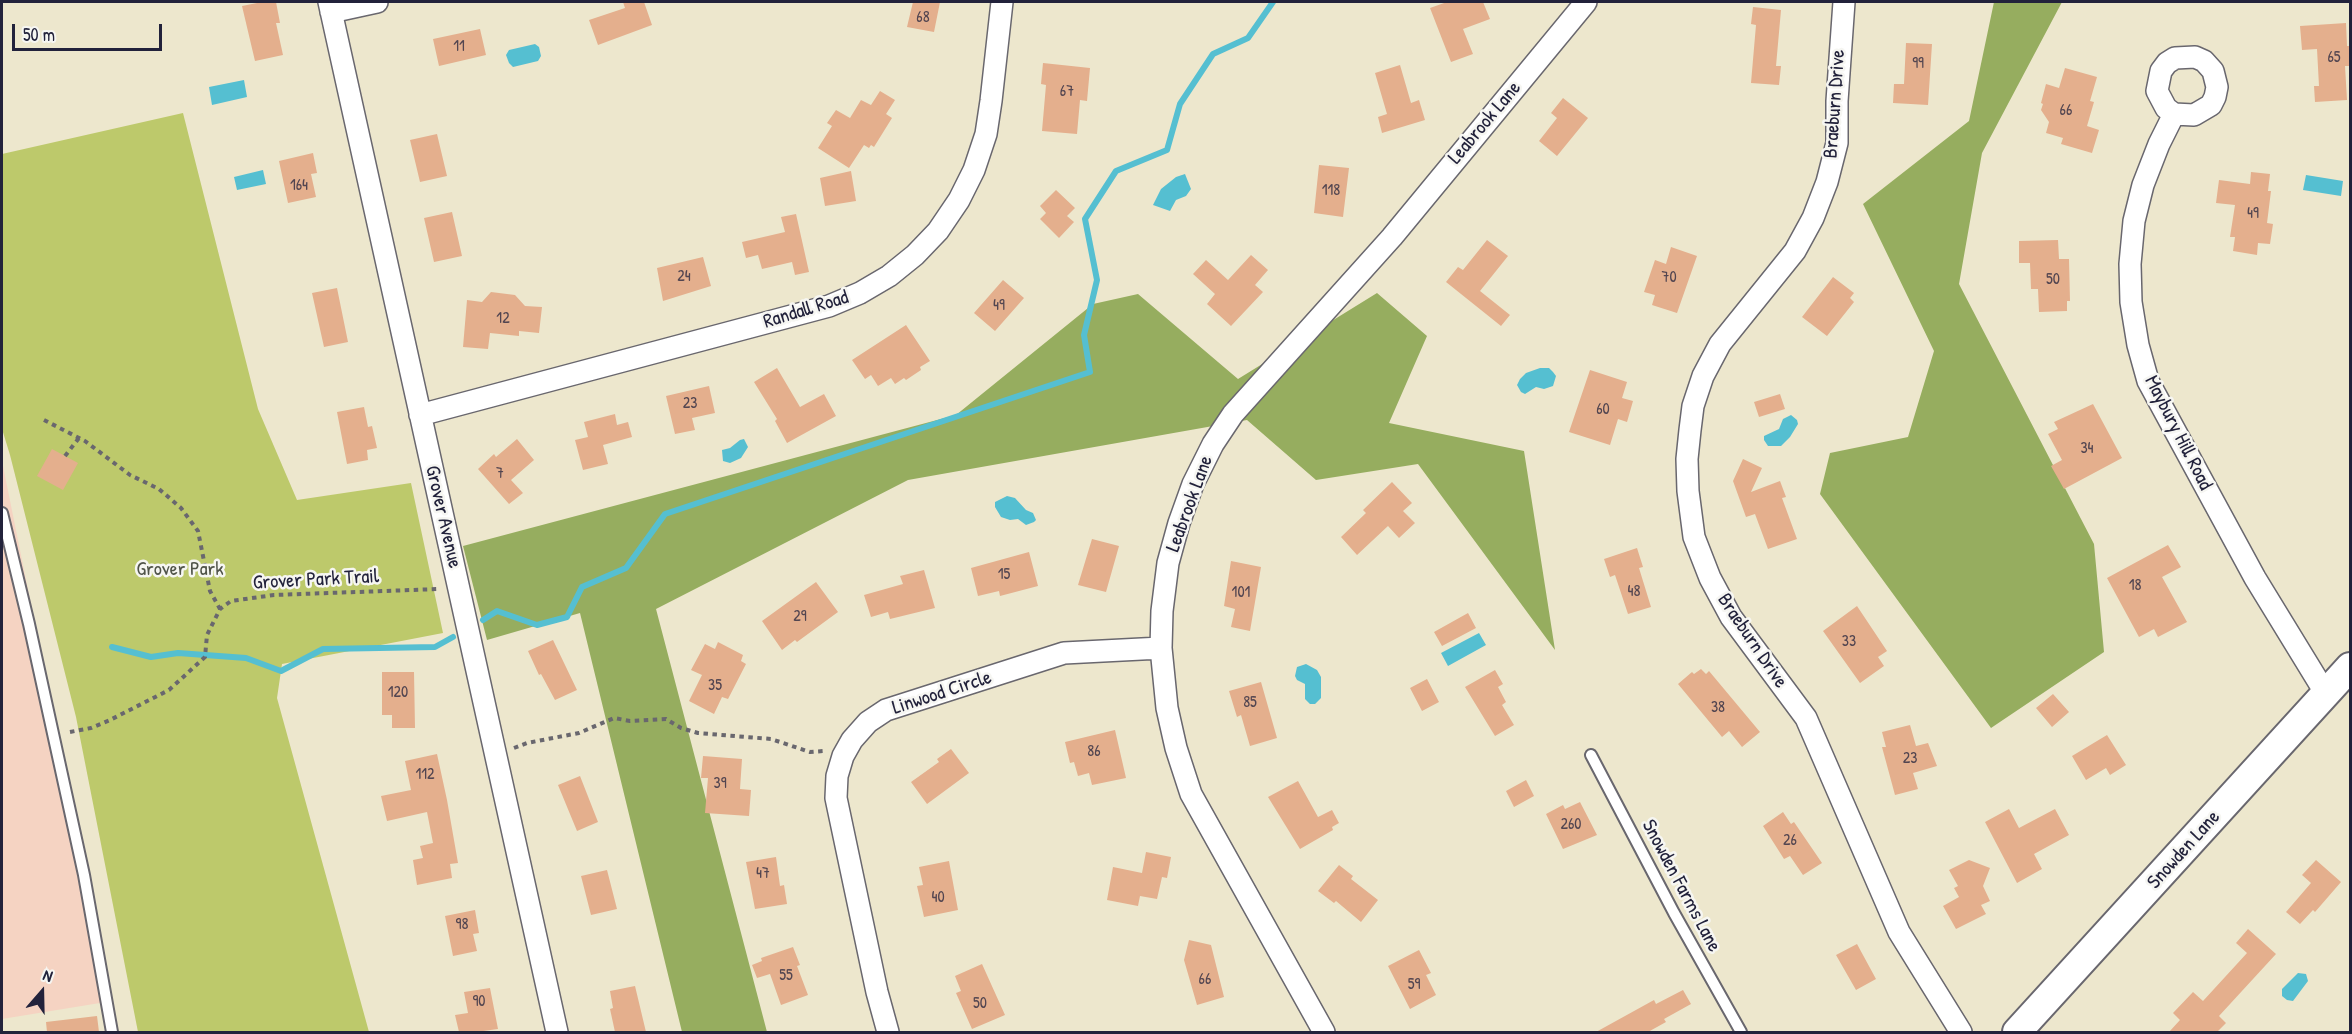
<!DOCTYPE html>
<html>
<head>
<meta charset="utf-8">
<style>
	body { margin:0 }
	#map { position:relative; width:2352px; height:1034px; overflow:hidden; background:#ede7cd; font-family:"Patrick Hand",sans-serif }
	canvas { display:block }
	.frame { position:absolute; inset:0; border:3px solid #22223b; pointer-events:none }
	.north { position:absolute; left:12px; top:962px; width:60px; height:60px; -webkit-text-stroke:4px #f6f6f2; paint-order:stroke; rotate:20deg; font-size:16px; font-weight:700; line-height:24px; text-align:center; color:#22223b }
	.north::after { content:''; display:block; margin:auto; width:21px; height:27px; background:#22223b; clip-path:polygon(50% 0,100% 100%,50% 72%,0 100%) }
	.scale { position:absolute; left:12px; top:24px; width:150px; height:27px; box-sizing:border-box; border:3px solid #22223b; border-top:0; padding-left:8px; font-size:18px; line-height:21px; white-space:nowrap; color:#22223b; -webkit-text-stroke:4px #f6f6f2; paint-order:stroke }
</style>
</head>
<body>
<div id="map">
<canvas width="2352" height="1034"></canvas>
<div class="frame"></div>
<div class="north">N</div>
<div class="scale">50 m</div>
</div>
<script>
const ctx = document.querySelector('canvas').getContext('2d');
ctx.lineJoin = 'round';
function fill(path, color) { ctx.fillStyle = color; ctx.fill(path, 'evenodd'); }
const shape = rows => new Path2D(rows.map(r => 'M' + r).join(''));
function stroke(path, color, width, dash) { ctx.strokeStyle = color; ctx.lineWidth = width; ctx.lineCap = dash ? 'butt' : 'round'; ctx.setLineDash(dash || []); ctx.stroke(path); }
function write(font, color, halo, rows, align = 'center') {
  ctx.font = font + ' "Patrick Hand",sans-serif'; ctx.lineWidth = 5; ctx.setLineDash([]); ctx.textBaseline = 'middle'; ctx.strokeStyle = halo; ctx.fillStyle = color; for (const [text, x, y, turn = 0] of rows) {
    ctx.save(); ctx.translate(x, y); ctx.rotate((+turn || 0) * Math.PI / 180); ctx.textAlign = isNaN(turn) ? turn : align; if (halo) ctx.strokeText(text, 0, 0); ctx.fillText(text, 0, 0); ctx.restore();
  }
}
const built = shape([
	[2,461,41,654,106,1002,2,1019]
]);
const green = shape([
	[183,113,258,409,297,500,411,483,443,633,282,664,277,698,369,1032,138,1032,76,717,10,455,2,429,2,154]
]);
const forest = shape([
	[1994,2,2062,2,1982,153,1959,284,2094,544,2104,652,1991,728,1820,494,1830,453,1908,437,1934,351,1863,204,1969,121],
	[1377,293,1427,336,1389,423,1524,451,1555,650,1418,464,1316,480,1247,420,908,480,656,609,767,1032,682,1032,580,613,487,640,463,546,956,415,1093,304,1138,294,1238,379]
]);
const water = shape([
	[535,44,539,47,541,56,538,61,513,67,509,63,506,55,509,50],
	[244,80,247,97,212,105,209,87],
	[263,170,266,184,237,190,234,177],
	[1185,174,1191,189,1186,196,1176,200,1170,211,1153,205,1161,189,1176,177],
	[2306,175,2343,181,2341,196,2303,190],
	[1540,368,1549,368,1553,372,1556,376,1553,386,1544,389,1536,387,1525,394,1521,392,1517,385,1520,379,1526,373],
	[1791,415,1797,420,1798,424,1790,437,1781,446,1768,446,1764,440,1764,436,1779,429,1783,419],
	[744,439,748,447,741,458,730,463,723,461,722,450,730,448,740,440],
	[1007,496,1015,498,1026,510,1033,513,1036,520,1034,522,1026,525,1018,519,1010,520,1001,517,995,507,995,502],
	[1479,633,1486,645,1448,666,1441,653],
	[1306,664,1317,670,1321,677,1321,698,1315,704,1310,704,1305,699,1305,684,1297,680,1295,676,1297,667],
	[2298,973,2306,974,2308,981,2293,1001,2287,1000,2282,996,2282,989]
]);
const stream = shape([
	[483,620,497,611,537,625,567,617,582,587,626,568,665,514,1090,372,1084,335,1097,280,1085,219,1116,171,1167,150,1180,104,1213,54,1248,38,1273,2],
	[112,647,151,657,178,653,246,658,281,671,323,649,435,647,453,637]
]);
const building = shape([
	[262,2,276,2,280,23,276,23,283,55,255,61,242,6],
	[623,2,644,2,652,25,598,45,589,20,625,8],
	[913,2,940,2,934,32,907,27],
	[1447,2,1483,2,1490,19,1463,29,1473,54,1451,62,1430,8],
	[1753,7,1781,10,1776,66,1781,66,1779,85,1751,83,1756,25,1751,24],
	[2346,23,2347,46,2350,46,2350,66,2345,66,2347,100,2315,102,2314,86,2319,86,2317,49,2302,50,2300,26],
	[480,29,486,55,439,66,433,39],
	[1906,43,1932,44,1928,105,1893,103,1894,84,1904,84],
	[1043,63,1090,68,1087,101,1080,100,1077,134,1042,131,1046,85,1041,84],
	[1400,65,1411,103,1419,100,1425,120,1382,133,1378,117,1387,114,1375,73],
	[2065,68,2097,77,2090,101,2094,102,2087,126,2099,130,2092,153,2061,144,2063,138,2046,133,2049,122,2041,110,2043,104,2041,103,2046,84,2059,88],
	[880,91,895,100,886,114,892,118,874,147,871,145,869,148,864,145,849,168,818,148,832,126,827,123,836,110,850,118,861,100,871,105],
	[1563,98,1588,118,1557,156,1539,141,1557,118,1551,113],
	[437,134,447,176,420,182,410,140],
	[313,153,317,173,311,174,316,197,288,203,279,161],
	[1319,165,1349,168,1343,217,1314,213],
	[851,171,856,201,825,206,820,178],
	[2251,172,2270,174,2268,191,2271,191,2267,223,2273,224,2270,244,2258,243,2257,255,2233,251,2235,237,2230,237,2235,205,2216,203,2219,180,2250,184],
	[1056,190,1075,208,1067,216,1074,222,1059,238,1040,219,1046,213,1040,206],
	[452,212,462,256,434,262,424,218],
	[796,214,809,272,795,275,792,262,762,269,758,255,746,258,742,242,785,232,781,217],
	[1487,240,1508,256,1480,291,1510,315,1501,326,1446,282,1458,267,1463,270],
	[2058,240,2059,259,2069,259,2070,301,2067,301,2067,311,2039,312,2038,289,2031,289,2030,263,2019,263,2019,241],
	[1671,247,1697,256,1677,313,1652,305,1655,295,1644,292,1655,260,1666,264],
	[1251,255,1268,270,1255,285,1263,292,1231,326,1207,304,1215,294,1193,274,1206,260,1228,280],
	[703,257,711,286,663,301,657,268],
	[1833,277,1854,293,1850,298,1854,302,1827,336,1802,317],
	[1003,280,1024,298,995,331,974,313],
	[337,288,348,342,324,347,312,293],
	[491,292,515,295,525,306,542,307,539,333,519,331,519,336,490,333,488,349,463,347,467,300,482,302],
	[906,325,930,361,920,367,921,370,906,380,904,378,895,384,891,378,878,386,871,375,865,379,852,360],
	[777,368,800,407,824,394,836,416,787,443,775,421,777,419,754,382],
	[1590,370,1627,382,1622,398,1633,401,1627,422,1618,419,1610,445,1569,432],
	[709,386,715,413,692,418,695,430,675,434,666,396],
	[1780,394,1785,409,1759,417,1754,402],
	[2093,404,2122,458,2064,489,2051,466,2062,460,2048,434,2058,429,2054,422],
	[364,407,368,427,372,426,377,448,367,450,368,460,347,464,337,412],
	[615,414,617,425,628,422,632,437,603,445,608,464,583,470,575,440,588,437,584,422],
	[517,439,534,460,511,480,523,493,509,504,478,469,494,454,496,457],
	[52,449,78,463,63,490,37,476],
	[1743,459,1762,468,1751,492,1780,481,1786,497,1782,498,1797,539,1768,549,1755,514,1746,517,1733,481],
	[1392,482,1412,503,1403,511,1415,523,1399,538,1388,526,1357,555,1341,537,1366,513,1363,510],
	[1092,539,1119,546,1106,592,1078,585],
	[2168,545,2181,567,2162,577,2187,622,2158,637,2154,629,2139,637,2107,578],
	[1637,548,1643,567,1639,568,1651,607,1628,614,1615,575,1610,577,1604,559],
	[1029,552,1038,586,1000,596,999,591,978,596,971,568],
	[1231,561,1261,567,1250,631,1231,627,1235,609,1224,606],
	[924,570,935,608,890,619,888,612,871,617,864,595,903,584,900,576],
	[816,582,838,612,797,642,795,640,782,650,762,621],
	[1857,606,1887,651,1878,657,1884,666,1860,683,1823,631],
	[1468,613,1476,628,1442,646,1434,632],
	[553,640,577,690,555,700,541,674,539,675,528,651],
	[718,642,743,655,741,661,746,664,728,699,722,697,714,714,689,701,702,675,691,670,705,644,715,649],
	[1701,669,1706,674,1709,671,1760,732,1742,747,1729,731,1722,737,1678,684,1692,672,1694,674],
	[1495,670,1503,684,1498,687,1506,702,1502,705,1514,725,1495,736,1465,687],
	[382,672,414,672,415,728,392,728,392,715,382,715],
	[1427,679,1439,702,1422,711,1410,688],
	[1261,682,1277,738,1250,746,1241,715,1237,717,1229,691],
	[2053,694,2069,712,2052,727,2036,708],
	[1910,725,1916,746,1928,743,1937,766,1913,773,1918,789,1895,795,1882,747,1886,747,1882,732],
	[1115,730,1126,778,1092,785,1089,773,1078,776,1074,762,1070,763,1065,742],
	[2107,735,2126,765,2110,775,2106,768,2086,780,2072,756],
	[951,749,969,773,927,804,911,782,939,762,937,759],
	[437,754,447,800,458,863,450,864,452,878,417,885,413,860,423,858,420,846,433,843,427,812,387,821,381,796,411,790,405,761],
	[703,756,742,759,740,789,751,790,749,816,705,813,708,778,701,778],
	[580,776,598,822,577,831,558,785],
	[1526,780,1534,796,1514,807,1506,791],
	[1298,781,1318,817,1332,810,1339,823,1332,827,1333,830,1300,849,1268,797],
	[1580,802,1597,835,1563,849,1546,814,1563,805,1565,809],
	[2009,809,2019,828,2055,809,2069,835,2034,854,2042,869,2017,883,1985,822],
	[1783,812,1791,824,1794,822,1822,863,1803,875,1790,856,1784,859,1763,826],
	[1146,852,1171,857,1167,878,1162,877,1157,899,1140,896,1138,906,1107,900,1113,867,1142,873],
	[776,857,780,886,784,885,787,904,755,909,746,862],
	[1969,860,1990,868,1983,886,1990,901,1981,905,1986,914,1956,929,1943,906,1959,897,1954,888,1958,886,1949,870],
	[2316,860,2341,882,2315,912,2313,910,2300,924,2286,912,2311,883,2302,875],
	[949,861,958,910,924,917,917,886,923,885,919,867],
	[1339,865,1353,876,1351,879,1378,900,1361,922,1336,901,1334,903,1318,891],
	[607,870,617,909,591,915,581,876],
	[475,910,479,933,473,934,477,951,453,956,445,916],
	[2248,929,2276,954,2219,1016,2226,1023,2217,1032,2169,1032,2180,1020,2173,1013,2193,992,2203,1001,2247,953,2236,943],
	[1189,940,1211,945,1224,997,1197,1005,1184,960],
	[1857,944,1876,979,1856,990,1836,955],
	[793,947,800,965,797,966,808,995,781,1005,770,974,757,978,752,965,762,961,761,958],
	[1419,950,1431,973,1426,975,1436,995,1410,1009,1388,966],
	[982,964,1005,1015,972,1029,956,993,961,991,955,976],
	[635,986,646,1032,615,1032,610,1009,613,1008,610,991],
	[490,988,498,1029,476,1032,459,1032,455,1015,468,1013,464,992],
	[1683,990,1691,1004,1664,1019,1666,1022,1648,1032,1596,1032,1654,1000,1656,1004],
	[97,1016,99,1032,47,1032,46,1022]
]);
const path = shape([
	[44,420,85,441,130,475,159,489,181,508,198,531,210,591,220,609],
	[65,456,79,438],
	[70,732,91,728,110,720,169,690,205,657,207,635,220,609,231,601,274,595,439,589],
	[514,748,527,743,579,733,614,718,630,721,666,719,681,728,698,733,771,739,810,752,824,751]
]);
const lane = shape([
	[2,513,29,624,84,875,112,1032],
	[1591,755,1674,913,1741,1032]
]);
const street = shape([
	[329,2,557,1032],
	[1844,2,1837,101,1837,143,1827,182,1813,218,1795,251,1720,344,1703,376,1693,406,1690,430,1687,459,1688,491,1694,537,1710,578,1731,617,1806,718,1899,932,1961,1032],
	[331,12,377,2],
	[2174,114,2166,108,2157,91,2161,71,2167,63,2175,58,2195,57,2204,61,2213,71,2217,87,2215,97,2211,105,2194,115,2174,114,2159,144,2143,185,2134,221,2130,264,2131,302,2138,345,2148,381,2255,578,2326,694],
	[420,415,829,306,860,293,889,276,915,255,938,231,959,200,974,170,986,134,991,101,1002,2],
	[888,1032,877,992,836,798,837,776,843,756,852,740,868,722,886,710,1064,653,1161,648],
	[1324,1032,1191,794,1176,748,1167,708,1161,648,1162,611,1168,563,1179,523,1193,484,1213,444,1233,414,1392,237,1586,2]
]);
const secondary = shape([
	[2017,1032,2350,667]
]);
const numberNames = [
	["68",923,18],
	["11",459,47],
	["65",2334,58],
	["99",1918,64],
	["67",1067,92],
	["66",2066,111],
	["164",299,186],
	["118",1331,191],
	["49",2253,214],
	["24",684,277],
	["70",1669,278],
	["50",2053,280],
	["49",999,306],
	["12",503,319],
	["23",690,404],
	["60",1603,410],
	["34",2087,449],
	["7",500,474],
	["15",1004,575],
	["18",2135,586],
	["48",1634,592],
	["101",1241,593],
	["29",800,617],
	["33",1849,642],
	["35",715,686],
	["120",398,693],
	["85",1250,703],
	["38",1718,708],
	["86",1094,752],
	["23",1910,759],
	["112",425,775],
	["39",720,784],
	["260",1571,825],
	["26",1790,841],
	["47",763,874],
	["40",938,898],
	["98",462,925],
	["55",786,976],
	["66",1205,980],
	["59",1414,985],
	["90",479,1002],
	["50",980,1004]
];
const streetNames = [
	["Braeburn Drive",1835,104,-86],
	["Leabrook Lane",1485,123,-50],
	["Randall Road",806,310,-17],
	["Maybury Hill Road",2178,433,63],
	["Leabrook Lane",1190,504,-70],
	["Grover Avenue",443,517,77],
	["Grover Park Trail",316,580,-3],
	["Braeburn Drive",1752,641,56],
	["Linwood Circle",942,693,-18],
	["Snowden Lane",2184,850,-48],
	["Snowden Farms Lane",1681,886,62]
];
const parkNames = [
	["Grover Park",180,570]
];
fill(built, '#f5d3c2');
fill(green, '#bdc96b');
fill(forest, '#96ad5f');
fill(water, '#55bfd1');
stroke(stream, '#55bfd1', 6);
fill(building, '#e4af8d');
stroke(lane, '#69676e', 14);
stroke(street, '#69676e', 24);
stroke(secondary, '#69676e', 32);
stroke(path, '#69676e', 4, [4.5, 4.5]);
stroke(lane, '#fff', 10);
stroke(street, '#fff', 21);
stroke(secondary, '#fff', 28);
write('16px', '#524550', null, numberNames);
write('20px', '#22223b', '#f6f6f2', streetNames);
write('20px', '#505449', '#f6f6f2', parkNames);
</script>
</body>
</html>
